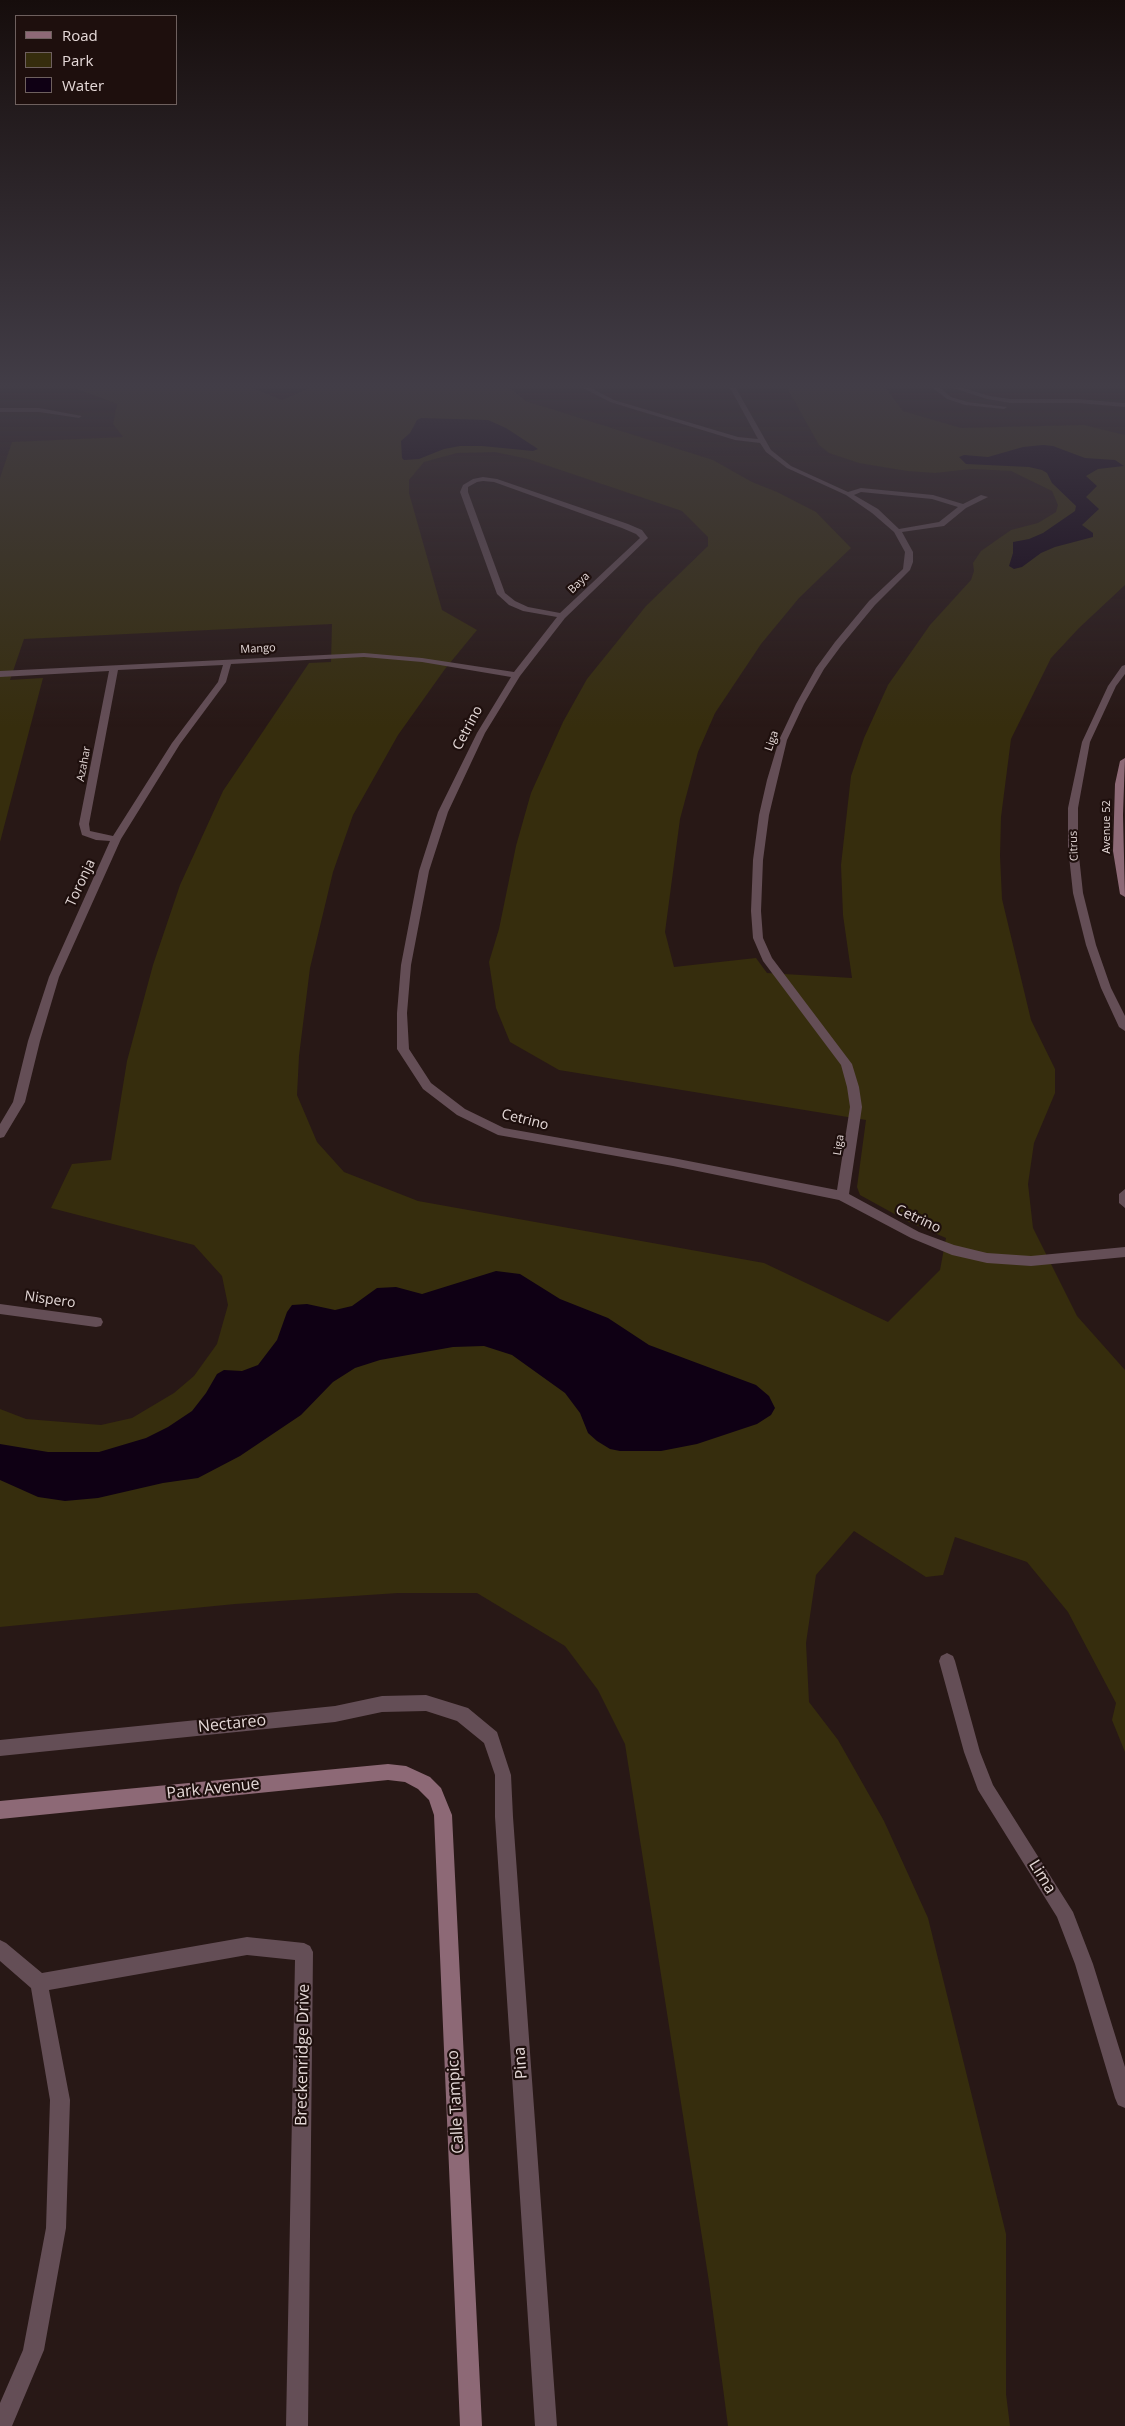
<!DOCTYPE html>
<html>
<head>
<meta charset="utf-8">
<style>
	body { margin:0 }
	#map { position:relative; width:1125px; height:2426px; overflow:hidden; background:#281816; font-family:"Open Sans",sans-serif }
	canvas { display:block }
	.legend { position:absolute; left:15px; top:15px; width:162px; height:90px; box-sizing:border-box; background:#1e0f0d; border:1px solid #6e605e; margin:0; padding:6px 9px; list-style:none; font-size:15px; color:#e5d9d8 }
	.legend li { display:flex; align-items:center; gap:10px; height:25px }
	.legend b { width:25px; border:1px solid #6e605e }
</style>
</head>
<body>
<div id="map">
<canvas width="1125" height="2426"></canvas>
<ul class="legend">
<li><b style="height:6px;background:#8d6976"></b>Road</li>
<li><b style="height:14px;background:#362d0d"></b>Park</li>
<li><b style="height:14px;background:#0f0014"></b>Water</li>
</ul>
</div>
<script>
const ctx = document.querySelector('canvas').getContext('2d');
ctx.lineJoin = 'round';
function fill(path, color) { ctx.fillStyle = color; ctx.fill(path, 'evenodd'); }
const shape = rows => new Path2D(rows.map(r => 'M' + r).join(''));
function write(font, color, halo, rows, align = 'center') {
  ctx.font = font + ' "Open Sans",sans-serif'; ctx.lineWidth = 4.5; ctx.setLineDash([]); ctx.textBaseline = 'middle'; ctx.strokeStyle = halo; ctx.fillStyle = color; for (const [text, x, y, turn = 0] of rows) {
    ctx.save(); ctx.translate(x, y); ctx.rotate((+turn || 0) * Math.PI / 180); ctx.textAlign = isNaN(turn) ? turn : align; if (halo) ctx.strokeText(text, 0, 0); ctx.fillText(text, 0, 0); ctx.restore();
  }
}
const green = shape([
	[75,388,252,388,282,400,310,388,510,388,526,401,713,460,752,482,777,492,816,512,851,548,799,598,761,644,715,713,698,752,680,819,665,932,674,967,756,958,767,973,852,978,843,915,841,865,851,776,864,738,888,685,930,625,971,580,974,571,973,563,981,551,1011,530,1038,523,1056,512,1058,505,1052,491,1011,471,972,469,935,473,907,471,859,463,829,453,819,445,787,388,886,388,903,411,961,428,1084,425,1125,435,1125,585,1079,628,1051,658,1011,739,1001,817,1000,856,1002,899,1031,1020,1055,1069,1055,1093,1034,1143,1028,1184,1033,1228,1077,1316,1125,1370,1125,1752,1112,1720,1116,1703,1068,1612,1027,1562,955,1537,943,1575,926,1577,854,1531,816,1575,806,1643,809,1702,838,1740,884,1821,928,1918,1006,2234,1006,2394,1010,2426,728,2426,709,2282,625,1744,598,1690,565,1646,477,1593,398,1593,235,1604,0,1627,0,1409,26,1419,101,1425,132,1418,174,1393,194,1376,217,1344,228,1305,222,1276,194,1245,51,1208,72,1164,111,1160,127,1061,153,965,180,885,223,791,309,663,331,662,332,624,24,639,10,680,43,678,0,842,0,478,12,442,123,437,113,424,117,404],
	[495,452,528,459,682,511,708,537,708,546,646,606,587,679,563,722,531,793,516,846,499,929,489,962,496,1008,510,1042,559,1070,866,1120,857,1187,860,1195,909,1222,946,1238,940,1270,888,1322,764,1263,418,1201,344,1172,317,1142,297,1095,299,1056,310,968,333,872,353,815,398,735,445,669,477,630,442,610,409,493,409,480,424,462,457,453]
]);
const water = shape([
	[421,418,488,420,506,428,538,449,533,451,482,446,460,446,444,449,419,459,404,460,402,458,401,441,410,433,417,420],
	[1043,445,1053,446,1085,458,1115,460,1124,466,1098,469,1086,476,1097,486,1086,497,1099,509,1082,525,1093,533,1093,537,1055,547,1041,553,1022,567,1014,569,1009,566,1013,553,1013,542,1029,539,1043,533,1075,511,1076,506,1052,483,1047,473,1042,470,1029,467,966,464,959,457,964,455,988,457,1023,447],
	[496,1271,520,1274,560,1299,608,1318,649,1345,756,1385,769,1396,775,1408,771,1415,757,1424,697,1444,661,1451,620,1451,610,1449,597,1441,588,1433,580,1413,565,1393,512,1355,484,1346,453,1347,380,1360,355,1368,333,1382,301,1415,240,1456,198,1478,163,1483,98,1498,65,1501,38,1497,0,1480,0,1444,48,1452,99,1452,146,1438,168,1427,192,1411,206,1393,217,1374,224,1370,242,1371,258,1365,277,1340,287,1312,292,1305,307,1304,335,1310,352,1306,377,1288,396,1287,422,1294]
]);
const street = shape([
	[583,388,591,388,614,400,738,437,758,439,730,388,736,388,771,450,791,466,848,492,861,488,933,495,963,504,981,495,988,497,966,508,944,526,902,532,913,552,913,562,910,570,875,605,841,646,824,669,804,704,787,740,769,815,763,860,761,911,763,938,772,958,852,1064,859,1087,862,1107,849,1194,919,1232,954,1245,987,1253,1031,1256,1125,1247,1125,1257,1031,1266,987,1263,952,1255,911,1238,839,1200,673,1166,498,1135,457,1115,423,1089,397,1049,397,1013,401,965,419,871,438,812,477,733,511,677,422,662,364,657,231,664,226,682,180,744,121,839,59,977,40,1041,25,1102,4,1137,0,1138,0,1124,13,1102,28,1041,49,977,110,841,96,840,82,835,79,824,109,671,0,677,0,671,364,653,422,658,514,672,557,617,523,611,509,605,497,594,460,492,463,485,473,479,483,477,497,479,628,524,642,530,648,538,565,618,520,676,485,733,448,812,429,871,411,965,407,1013,409,1049,431,1083,465,1109,504,1128,673,1158,837,1190,850,1107,847,1087,841,1065,763,961,753,938,751,911,753,860,759,815,767,780,779,740,796,704,816,668,835,642,869,601,903,569,905,552,894,532,872,513,846,495,787,468,766,452,760,443,735,440,610,402,583,388],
	[483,481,494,482,622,528,636,534,640,538,560,613,528,607,515,601,505,593,468,492,468,487,477,482,483,481],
	[861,492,932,499,958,507,939,522,899,529,878,509,854,495,861,492],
	[223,665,218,682,172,743,113,836,90,831,89,824,118,670,223,665],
	[933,388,940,388,951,397,968,402,1007,407,1004,409,965,405,947,399,933,388],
	[953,388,963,388,990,396,1010,399,1078,399,1125,403,1125,407,1078,403,1010,403,987,399,953,388],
	[0,408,39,408,82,416,79,418,39,412,0,412,0,408],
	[1125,665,1125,674,1116,686,1090,742,1078,808,1078,847,1083,893,1096,945,1111,988,1125,1016,1125,1031,1119,1027,1101,988,1086,945,1073,893,1068,847,1068,808,1082,742,1108,686,1122,666,1125,665],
	[1125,1189,1125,1208,1119,1203,1119,1194,1125,1189],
	[0,1304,96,1317,101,1318,103,1322,101,1326,96,1327,0,1314,0,1304],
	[947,1653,953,1656,955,1661,980,1752,993,1785,1073,1912,1093,1964,1125,2067,1125,2108,1118,2105,1115,2098,1075,1964,1057,1917,978,1790,964,1752,939,1661,941,1656,947,1653],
	[426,1695,468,1708,497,1732,511,1775,513,1817,557,2426,535,2426,495,1817,495,1775,484,1743,457,1721,426,1711,382,1712,335,1722,0,1756,0,1740,335,1706,382,1696,426,1695],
	[247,1937,304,1943,310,1946,313,1952,308,2426,286,2426,295,1960,247,1955,49,1990,70,2100,66,2228,44,2350,12,2426,0,2426,0,2403,23,2350,46,2228,50,2100,31,1988,0,1961,0,1940,6,1943,42,1973,247,1937]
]);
const secondary = shape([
	[1125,758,1123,815,1125,897,1120,894,1113,851,1115,784,1120,761,1125,758],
	[388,1764,406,1766,430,1777,441,1788,452,1815,482,2426,460,2426,434,1815,429,1800,418,1789,405,1782,388,1780,0,1819,0,1801,388,1764]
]);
const farStreetnames = [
	["Baya",579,583,-44],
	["Mango",258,649,-3],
	["Liga",772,741,-71],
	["Azahar",84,764,-79],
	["Avenue 52",1107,827,-90],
	["Citrus",1074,846,-92],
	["Liga",839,1145,-81]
];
const streetNames = [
	["Cetrino",468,728,-62],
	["Toronja",81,883,-65],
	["Cetrino",525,1120,14],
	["Cetrino",918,1219,25],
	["Nispero",50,1300,8]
];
const nearStreetnames = [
	["Nectareo",232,1724,-6],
	["Park Avenue",213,1789,-6],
	["Lima",1042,1877,58],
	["Breckenridge Drive",303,2055,-89],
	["Pina",521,2063,-94],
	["Calle Tampico",456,2102,-93]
];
fill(green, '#362d0d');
fill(water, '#0f0014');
fill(street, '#644e56');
fill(secondary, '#8d6976');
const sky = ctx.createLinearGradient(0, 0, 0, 728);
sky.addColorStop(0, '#160d0c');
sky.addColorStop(0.53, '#423d47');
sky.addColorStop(1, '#423d4700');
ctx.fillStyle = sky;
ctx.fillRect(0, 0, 1125, 728);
write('11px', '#e5d9d8', '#1e0f0d', farStreetnames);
write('14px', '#e5d9d8', '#1e0f0d', streetNames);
write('16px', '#e5d9d8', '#1e0f0d', nearStreetnames);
</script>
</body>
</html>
